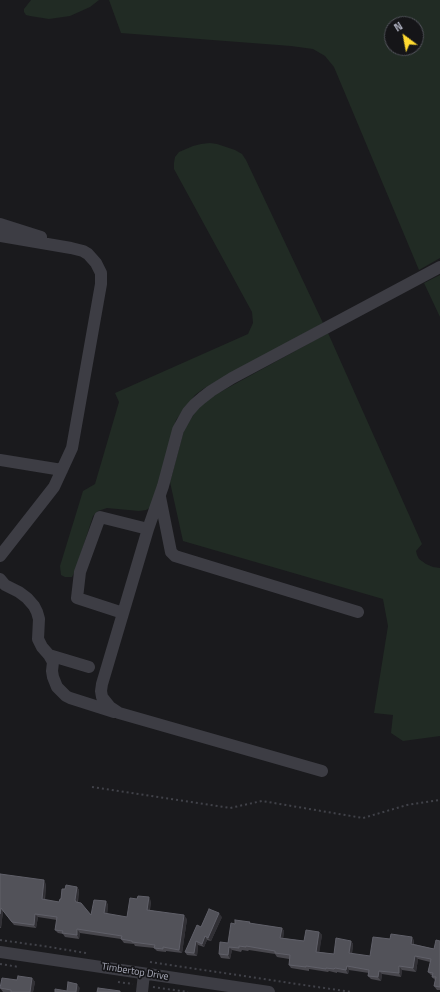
<!DOCTYPE html>
<html>
<head>
<meta charset="utf-8">
<style>
	body { margin:0 }
	#map { position:relative; width:440px; height:992px; overflow:hidden; background:#1a1a1d; font-family:"Titillium Web",sans-serif }
	canvas { display:block }
	.north { position:absolute; left:384px; top:16px; width:40px; height:40px; box-sizing:border-box; background:#151518; border:1px solid #51525a; border-radius:50%; rotate:328deg; font-size:11px; font-weight:700; line-height:16px; text-align:center; color:#acaebd }
	.north::after { content:''; display:block; margin:auto; width:14px; height:18px; background:#ffda30; clip-path:polygon(50% 0,100% 100%,50% 72%,0 100%) }
</style>
</head>
<body>
<div id="map">
<canvas width="440" height="992"></canvas>
<div class="north">N</div>
</div>
<script>
const ctx = document.querySelector('canvas').getContext('2d');
ctx.lineJoin = 'round';
function fill(path, color) { ctx.fillStyle = color; ctx.fill(path, 'evenodd'); }
const shape = rows => new Path2D(rows.map(r => 'M' + r).join(''));
function stroke(path, color, width, dash) { ctx.strokeStyle = color; ctx.lineWidth = width; ctx.lineCap = dash ? 'butt' : 'round'; ctx.setLineDash(dash || []); ctx.stroke(path); }
function write(font, color, halo, rows, align = 'center') {
  ctx.font = font + ' "Titillium Web",sans-serif'; ctx.lineWidth = 3.5; ctx.setLineDash([]); ctx.textBaseline = 'middle'; ctx.strokeStyle = halo; ctx.fillStyle = color; for (const [text, x, y, turn = 0] of rows) {
    ctx.save(); ctx.translate(x, y); ctx.rotate((+turn || 0) * Math.PI / 180); ctx.textAlign = isNaN(turn) ? turn : align; if (halo) ctx.strokeText(text, 0, 0); ctx.fillText(text, 0, 0); ctx.restore();
  }
}
const green = shape([
	[31,0,99,0,90,7,70,16,49,19,30,16,26,15,24,12,24,9],
	[109,0,440,0,440,258,419,270,334,67,325,56,313,49,291,46,121,33],
	[392,24,416,24,416,48,392,48],
	[210,143,217,144,235,150,242,154,246,160,323,323,203,389,195,395,176,420,153,506,146,510,139,511,107,508,98,511,93,516,76,569,72,577,65,577,61,575,60,566,83,491,95,484,119,402,115,393,248,334,253,323,252,312,174,169,174,163,175,157,179,152,193,146,201,144],
	[440,275,440,317,424,283],
	[328,333,422,544,416,551,417,555,419,559,426,564,433,567,440,568,440,736,403,741,391,733,393,715,374,713,388,626,383,599,183,541,170,482,184,430,199,406,213,396]
]);
const path = shape([
	[92,787,230,808,262,801,363,818,407,805,440,800],
	[0,940,43,946,86,953],
	[150,962,351,992],
	[0,964,19,967],
	[118,982,133,984],
	[153,987,188,992]
]);
const minor = shape([
	[0,224,41,237],
	[0,236,71,248,83,251,88,254,96,263,101,273,101,284,72,448,54,487,0,556],
	[0,460,62,470],
	[160,497,171,552,175,556,358,612],
	[0,579,5,585,19,592,27,598,34,606,37,612,39,619,38,639,42,647,49,655,53,662,52,671,53,677,57,687,66,696,70,698,114,712],
	[123,613,77,598,80,572,100,517,148,529],
	[49,655,89,667],
	[322,771,119,713,110,707,102,697,101,691,102,684,148,529,163,486,178,430,188,412,195,404,202,398,211,391,232,378,440,267],
	[0,952,269,992],
	[142,992,144,974]
]);
const wall = shape([
	[0,874,46,884,45,900,59,902,65,889,77,887,79,890,78,902,91,915,106,901,108,905,107,914,127,917,151,901,150,910,187,919,182,953,166,951,166,952,157,951,154,948,135,946,134,944,124,943,121,939,80,933,79,939,65,937,63,934,58,933,55,930,57,920,38,917,36,928,14,925,3,911,1,928,0,928],
	[222,917,211,941,207,940,204,947,198,945,197,956,187,955,185,952,201,927],
	[250,922,251,924,282,928,284,931,283,938,304,941,319,932,322,935,319,952,334,954,351,941,353,944,352,954,370,956,390,939,414,940,414,944,434,949,440,941,440,990,437,990,434,986,435,980,432,977,433,976,431,975,428,972,430,962,418,959,416,972,402,970,401,977,382,974,381,981,371,979,368,976,369,973,349,970,348,974,337,972,337,973,329,971,328,972,309,969,309,971,291,968,289,965,289,959,277,957,275,954,249,950,248,951,242,950,241,952,232,950,230,959,221,958,219,954,228,943,235,924],
	[32,978,35,982,33,992,3,992,0,988,17,980]
]);
const shadedWall = shape([
	[44,880,46,884,44,903,42,899],
	[77,887,79,890,77,904,75,900],
	[149,897,151,901,149,913,147,910],
	[106,901,108,905,107,917,104,913],
	[1,908,3,911,1,928,0,926,0,914],
	[219,913,222,917,211,941,208,938],
	[35,914,38,917,36,928,34,925],
	[184,915,187,919,182,953,179,950],
	[282,928,284,931,283,941,280,938],
	[77,929,80,933,79,939,77,935],
	[319,932,322,935,319,955,316,952],
	[205,936,207,940,204,947,202,944],
	[412,937,414,940,413,947,411,944],
	[196,941,198,945,197,956,194,953],
	[351,941,353,944,351,957,349,953],
	[229,947,232,950,230,959,228,955],
	[415,956,418,959,416,972,413,968],
	[347,966,349,970,348,974,346,970],
	[399,966,402,970,401,977,399,973],
	[379,971,382,974,381,981,378,977],
	[32,978,35,982,33,992,30,992],
	[77,984,80,988,79,992,76,992]
]);
const building = shape([
	[0,874,44,880,42,899,59,902,60,899,61,899,62,889,65,889,66,885,77,887,75,900,76,902,81,903,91,915,94,900,106,901,104,913,127,917,130,898,137,899,138,896,149,897,147,910,184,915,179,950,163,947,163,949,154,948,155,945,132,942,132,941,121,939,122,936,77,929,77,935,62,933,63,931,55,930,57,917,35,914,34,925,12,922,1,908,0,914,0,874],
	[209,909,219,913,208,938,205,936,202,944,196,941,194,953,185,952,197,925,201,927,209,909],
	[235,920,250,922,249,923,282,928,280,938,304,941,306,930,319,932,316,952,334,954,336,938,351,941,349,953,370,956,373,937,390,939,391,934,412,937,411,944,434,949,436,940,440,941,440,987,434,986,436,977,432,977,433,973,428,972,431,959,415,956,413,968,399,966,399,973,379,971,378,977,368,976,369,970,347,966,346,970,335,968,334,969,326,968,326,969,306,966,306,967,289,965,290,955,275,953,275,951,246,946,246,947,239,946,239,948,229,947,228,955,219,954,220,942,228,943,231,923,235,924,235,920],
	[18,976,32,978,30,992,11,992,11,990,0,988,2,978,17,980,18,976],
	[68,982,77,984,76,992,55,992,55,989,67,991,68,982],
	[98,988,120,991,120,992,97,992,98,988]
]);
const streetNames = [
	["Timbertop Drive",135,972,9]
];
fill(green, '#212b24');
stroke(path, '#414249', 2, [2, 3]);
stroke(minor, '#3d3d44', 12);
fill(wall, '#48474d');
fill(shadedWall, '#313035');
fill(building, '#525259');
stroke(building, '#606069', 1);
write('10px', '#acaebd', '#151518', streetNames);
</script>
</body>
</html>
